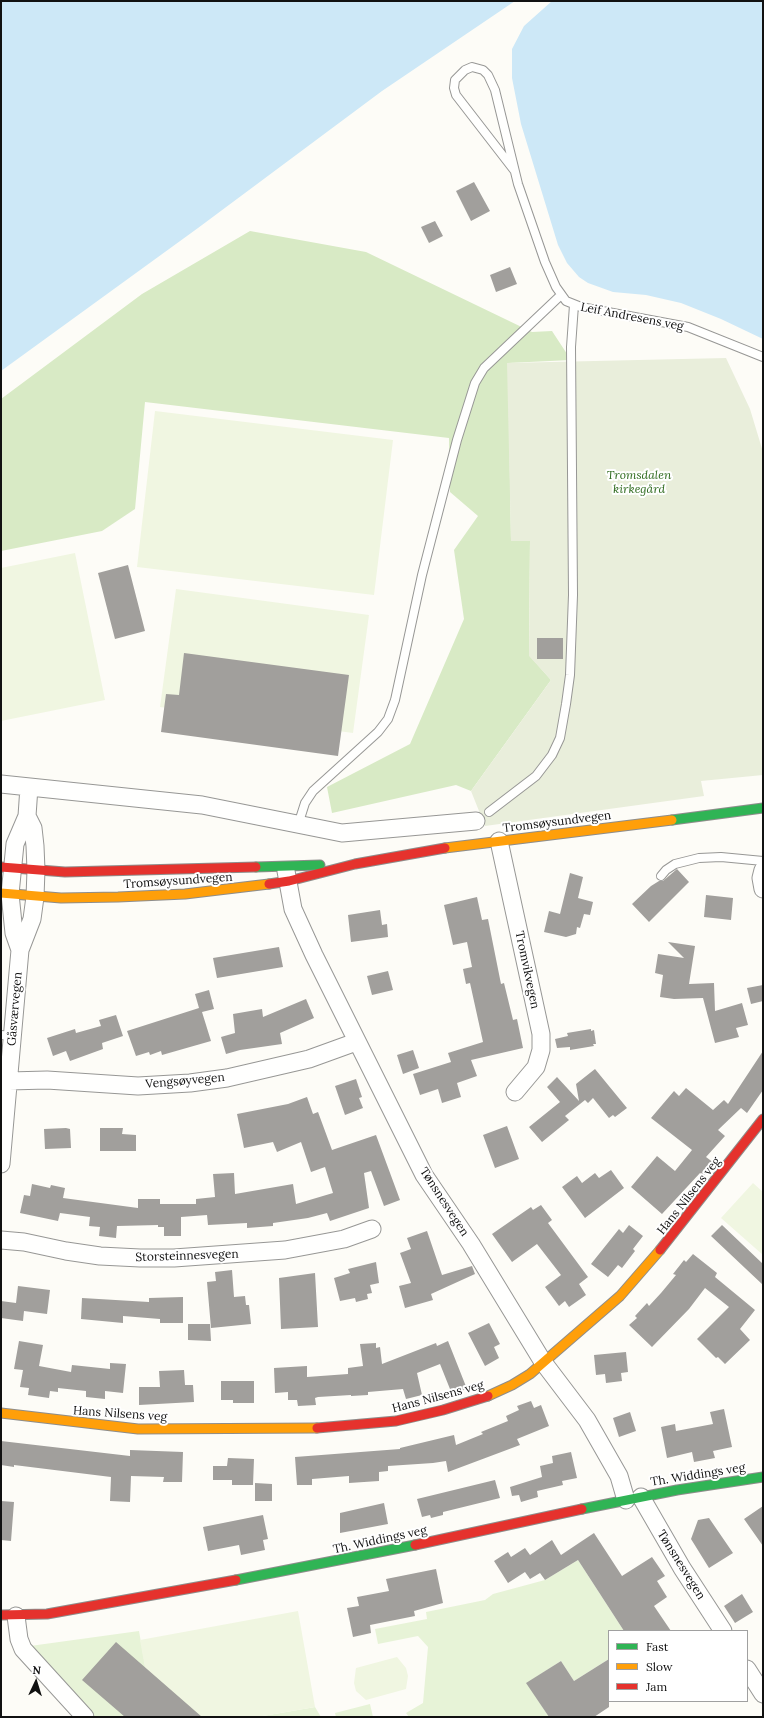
<!DOCTYPE html>
<html>
<head>
<meta charset="utf-8">
<style>
	body { margin:0 }
	#map { position:relative; width:764px; height:1718px; overflow:hidden; background:#fdfcf7; font-family:Lora,serif }
	canvas { display:block }
	.frame { position:absolute; inset:0; border:2px solid #111; pointer-events:none }
	.legend { position:absolute; left:608px; top:1630px; width:140px; height:72px; box-sizing:border-box; background:#fff; border:1px solid #a0a0a0; margin:0; padding:5px 7px; list-style:none; font-size:12px; color:#111 }
	.legend li { display:flex; align-items:center; gap:8px; height:20px }
	.legend b { width:20px; border:1px solid #a0a0a0 }
	.north { position:absolute; left:16px; top:1662px; width:40px; height:40px; -webkit-text-stroke:3px #fff; paint-order:stroke; rotate:4deg; font-size:11px; font-weight:700; line-height:16px; text-align:center; color:#111 }
	.north::after { content:''; display:block; margin:auto; width:14px; height:18px; background:#111; clip-path:polygon(50% 0,100% 100%,50% 72%,0 100%) }
</style>
</head>
<body>
<div id="map">
<canvas width="764" height="1718"></canvas>
<div class="frame"></div>
<ul class="legend">
<li><b style="height:5px;background:#30b455"></b>Fast</li>
<li><b style="height:5px;background:#ff9f0a"></b>Slow</li>
<li><b style="height:5px;background:#e5322d"></b>Jam</li>
</ul>
<div class="north">N</div>
</div>
<script>
const ctx = document.querySelector('canvas').getContext('2d');
ctx.lineJoin = 'round';
function fill(path, color) { ctx.fillStyle = color; ctx.fill(path, 'evenodd'); }
const shape = rows => new Path2D(rows.map(r => 'M' + r).join(''));
function stroke(path, color, width, dash) { ctx.strokeStyle = color; ctx.lineWidth = width; ctx.lineCap = dash ? 'butt' : 'round'; ctx.setLineDash(dash || []); ctx.stroke(path); }
function write(font, color, halo, rows, align = 'center') {
  ctx.font = font + ' Lora,serif'; ctx.lineWidth = 4; ctx.setLineDash([]); ctx.textBaseline = 'middle'; ctx.strokeStyle = halo; ctx.fillStyle = color; for (const [text, x, y, turn = 0] of rows) {
    ctx.save(); ctx.translate(x, y); ctx.rotate((+turn || 0) * Math.PI / 180); ctx.textAlign = isNaN(turn) ? turn : align; if (halo) ctx.strokeText(text, 0, 0); ctx.fillText(text, 0, 0); ctx.restore();
  }
}
const green = shape([
	[578,1560,624,1631,609,1631,609,1659,574,1681,561,1661,527,1683,549,1717,409,1717,406,1713,423,1703,428,1647,418,1636,378,1644,375,1629,427,1619,426,1612,485,1600,493,1594,545,1580],
	[139,1631,154,1717,94,1717,30,1646],
	[370,1704,373,1717,336,1717,335,1713],
	[315,1707,321,1717,257,1717]
]);
const forest = shape([
	[250,231,366,252,532,332,552,331,571,360,508,363,511,540,530,540,529,655,551,680,471,791,456,785,332,813,327,787,410,744,464,619,454,550,478,516,450,492,449,438,145,402,135,509,102,531,1,551,1,399,142,294]
]);
const cemetery = shape([
	[726,358,750,409,763,452,763,775,701,781,704,796,485,826,471,791,551,680,529,656,530,541,511,541,507,363]
]);
const pitch = shape([
	[155,411,393,440,374,595,137,567],
	[75,553,105,700,1,721,1,568],
	[176,589,369,615,353,733,160,707],
	[753,1183,763,1192,763,1255,721,1218],
	[298,1611,315,1707,257,1717,154,1717,140,1640],
	[397,1657,406,1668,408,1676,406,1689,366,1700,356,1691,354,1683,356,1668]
]);
const water = shape([
	[1,1,515,1,382,91,198,228,1,371],
	[552,1,763,1,763,339,721,319,681,303,646,295,613,292,588,283,579,277,567,263,558,245,521,124,512,78,512,49,524,26]
]);
const building = shape([
	[474,182,490,211,471,221,456,191],
	[435,221,443,236,429,243,421,227],
	[510,267,517,284,496,292,490,275],
	[128,565,145,631,115,639,98,573],
	[537,638,563,638,563,659,537,659],
	[184,653,349,675,338,756,161,732,166,694,179,695],
	[677,869,689,882,649,922,632,904,651,886,659,881,663,881],
	[570,873,583,877,578,898,593,902,590,915,584,914,580,928,577,927,576,934,566,937,544,932,549,911,560,914],
	[706,895,733,898,731,920,704,917],
	[477,897,482,920,488,919,501,984,504,983,513,1020,517,1019,523,1048,471,1060,477,1076,457,1083,461,1097,442,1103,438,1089,420,1095,413,1074,451,1062,448,1053,483,1042,470,983,466,984,463,969,472,967,467,942,453,945,444,905],
	[380,910,382,925,387,924,388,937,351,942,348,915],
	[668,942,695,946,689,984,714,983,715,1011,742,1003,748,1025,736,1028,739,1037,715,1043,703,998,674,999,660,997,663,975,655,973,658,954,684,958],
	[279,947,283,967,217,978,213,958],
	[388,971,393,990,372,995,367,976],
	[763,985,763,1001,751,1004,747,988],
	[209,990,214,1009,202,1012,211,1041,162,1055,161,1051,150,1055,149,1052,136,1056,127,1031,199,1008,195,994],
	[306,999,314,1018,280,1033,282,1044,240,1050,226,1054,221,1037,235,1033,233,1014,262,1009,263,1017],
	[116,1015,123,1036,102,1043,103,1049,70,1061,66,1051,53,1056,47,1038,75,1029,76,1033,101,1026,99,1020],
	[591,1029,591,1031,594,1030,596,1044,593,1044,594,1046,570,1050,570,1047,557,1048,555,1039,568,1036,567,1033],
	[413,1050,419,1068,403,1074,397,1055],
	[763,1051,763,1090,747,1113,741,1108,718,1130,725,1136,706,1157,714,1163,704,1176,700,1173,662,1214,631,1187,657,1156,675,1171,692,1150,651,1118,674,1091,679,1096,686,1088,713,1110,724,1100,728,1104],
	[595,1069,627,1108,615,1117,613,1115,609,1118,593,1098,588,1103,585,1100,565,1116,569,1120,542,1142,529,1127,560,1102,547,1087,557,1077,579,1101,576,1084],
	[356,1079,362,1097,359,1098,363,1108,345,1115,335,1086],
	[307,1097,313,1114,318,1112,332,1150,376,1135,400,1200,384,1206,371,1171,364,1173,369,1208,330,1221,327,1213,308,1218,273,1223,273,1226,247,1228,247,1223,208,1225,207,1215,181,1217,181,1236,164,1236,164,1227,158,1227,158,1225,117,1226,116,1238,99,1236,100,1227,89,1226,90,1217,60,1213,58,1221,20,1213,24,1195,30,1196,32,1184,50,1188,51,1185,65,1188,63,1198,138,1208,138,1199,160,1199,160,1204,196,1204,196,1199,215,1197,213,1174,234,1173,235,1194,293,1184,296,1204,333,1193,325,1167,311,1172,301,1142,277,1152,273,1142,244,1148,242,1138,237,1114,288,1104],
	[507,1126,519,1159,495,1168,483,1135],
	[66,1128,70,1129,71,1148,45,1149,44,1129],
	[100,1128,123,1128,122,1134,136,1135,136,1151,100,1151],
	[611,1170,624,1188,585,1218,562,1187,577,1176,582,1183,595,1173,599,1178],
	[541,1205,552,1220,548,1223,588,1277,579,1284,586,1295,569,1307,565,1301,559,1306,545,1287,561,1275,537,1244,512,1262,492,1234,531,1207,533,1210],
	[629,1225,643,1236,633,1249,635,1251,622,1268,618,1265,608,1277,591,1264,619,1229,623,1233],
	[722,1225,763,1264,763,1285,711,1236],
	[427,1231,442,1275,472,1266,475,1274,431,1294,433,1300,405,1308,399,1286,411,1283,400,1253,411,1249,407,1238],
	[693,1254,717,1273,715,1277,755,1310,740,1329,750,1340,725,1364,718,1357,716,1358,697,1339,729,1307,705,1288,689,1309,652,1347,629,1325,637,1318,635,1316,647,1303,649,1306,661,1293,676,1275,673,1274,684,1260,686,1262],
	[376,1262,379,1283,370,1285,372,1293,367,1294,368,1299,356,1302,355,1298,340,1301,334,1278,350,1273,348,1269],
	[232,1270,234,1297,245,1296,246,1305,249,1305,251,1324,211,1328,207,1282,216,1281,215,1272],
	[315,1273,318,1327,281,1329,279,1278],
	[18,1286,50,1290,47,1314,24,1311,23,1321,1,1318,1,1301,16,1303],
	[183,1297,183,1323,160,1323,160,1319,123,1316,123,1323,81,1319,82,1298,149,1302,149,1298],
	[489,1323,500,1344,494,1347,499,1358,485,1366,468,1333],
	[188,1324,210,1324,211,1341,188,1340],
	[19,1341,43,1345,39,1366,71,1372,72,1365,110,1369,110,1363,126,1364,123,1393,105,1391,105,1399,86,1397,86,1391,58,1388,58,1392,50,1391,49,1398,28,1395,29,1388,20,1387,23,1370,14,1369],
	[448,1341,467,1389,452,1394,440,1364,417,1373,422,1395,406,1399,403,1389,368,1392,368,1395,351,1396,351,1395,318,1397,315,1398,316,1405,298,1406,297,1400,288,1400,288,1392,275,1393,274,1368,307,1366,307,1377,348,1374,348,1368,363,1366,360,1344,376,1343,376,1348,380,1347,382,1364,436,1343,437,1346],
	[626,1352,628,1372,621,1373,622,1381,606,1383,605,1374,596,1375,594,1355],
	[184,1370,185,1385,193,1385,194,1402,139,1405,139,1387,160,1387,159,1371],
	[221,1381,254,1381,254,1403,233,1403,233,1400,221,1400],
	[531,1401,534,1408,541,1405,549,1426,517,1439,520,1445,448,1472,446,1461,433,1463,388,1466,388,1471,379,1472,379,1481,349,1483,349,1476,312,1479,312,1485,297,1485,295,1457,400,1449,400,1448,454,1435,456,1445,483,1434,481,1432,508,1421,506,1416,519,1410,517,1406],
	[724,1409,732,1447,713,1451,715,1458,694,1462,692,1452,667,1458,661,1427,675,1424,676,1431,713,1424,710,1412],
	[630,1412,636,1431,619,1437,613,1418],
	[1,1441,130,1456,130,1450,183,1452,182,1482,163,1482,164,1477,131,1476,130,1502,110,1501,111,1477,14,1465,14,1467,1,1465],
	[571,1452,577,1478,562,1481,563,1485,537,1491,538,1497,521,1502,519,1495,512,1496,510,1487,542,1477,540,1466,553,1463,552,1456],
	[228,1458,254,1459,253,1485,232,1485,232,1480,213,1480,213,1466,227,1466],
	[495,1480,500,1498,443,1512,443,1515,431,1518,430,1515,422,1517,417,1499],
	[255,1483,272,1484,272,1501,255,1501],
	[1,1501,14,1502,11,1541,1,1540],
	[384,1503,388,1524,340,1533,340,1513],
	[763,1506,763,1546,744,1519],
	[263,1515,268,1539,263,1540,265,1550,241,1555,239,1545,208,1551,203,1527],
	[709,1518,733,1553,709,1568,691,1539,698,1520],
	[594,1533,622,1576,652,1557,665,1576,657,1581,667,1597,654,1606,671,1631,624,1631,578,1560,545,1580,540,1573,530,1579,525,1572,508,1583,494,1561,508,1552,511,1557,525,1548,530,1555,552,1540,561,1555],
	[436,1569,443,1603,414,1611,415,1616,370,1625,371,1633,353,1637,347,1608,359,1606,357,1597,389,1591,386,1579],
	[742,1594,753,1612,735,1623,724,1606],
	[116,1642,202,1717,125,1717,82,1680],
	[609,1659,609,1707,594,1717,549,1717,526,1683,561,1661,574,1681]
]);
const lane = shape([
	[514,170,456,95,454,88,455,80,465,70,472,67,483,70,488,75,495,90,518,184,545,262,556,287,566,301,581,307,688,327,763,357],
	[489,812,536,776,552,755,560,738,566,704,570,675,573,595,571,347,574,305],
	[298,825,305,803,313,791,378,732,388,719,395,700,422,575,457,440,475,383,484,368,561,295],
	[661,876,666,870,675,864,699,858,721,857,763,861],
	[1,1035,13,1036]
]);
const street = shape([
	[1,784,202,805,342,833,476,821],
	[499,841,541,1034,541,1050,536,1067,515,1092],
	[763,870,761,878,763,889],
	[286,871,293,909,314,955,424,1175,471,1244,543,1362,587,1420,619,1476,626,1500],
	[20,950,14,933,10,894,15,844,27,816,29,787],
	[9,1081,47,1080,138,1086,190,1083,227,1078,309,1059,356,1042],
	[1,1164,20,950,32,919,35,897,36,870,35,846,33,828,27,816],
	[1,1240,24,1242,66,1251,100,1256,140,1258,174,1258,285,1250,344,1239,372,1229],
	[641,1497,682,1568,723,1631],
	[16,1616,19,1639,23,1649,85,1717],
	[747,1669,763,1694]
]);
const fast = shape([
	[672,820,763,808],
	[256,867,320,865],
	[582,1509,677,1490,763,1477],
	[236,1580,415,1545]
]);
const slow = shape([
	[445,848,672,820],
	[1,893,61,898,118,897,185,894,269,884],
	[488,1396,512,1385,530,1374,620,1296,660,1250],
	[1,1413,138,1429,317,1428]
]);
const jam = shape([
	[1,867,65,872,256,867],
	[269,884,289,881,355,864,445,848],
	[660,1250,763,1119],
	[317,1428,396,1421,443,1410,488,1396],
	[415,1545,582,1509],
	[1,1615,47,1614,236,1580]
]);
const streetNames = [
	["Leif Andresens veg",632,317,11],
	["Tromsøysundvegen",557,822,-7],
	["Tromsøysundvegen",178,881,-4],
	["Tromvikvegen",527,970,78],
	["Gåsværvegen",15,1009,-85],
	["Vengsøyvegen",185,1081,-5],
	["Hans Nilsens veg",689,1196,-52],
	["Tønsnesvegen",444,1202,57],
	["Storsteinnesvegen",187,1256,-2],
	["Hans Nilsens veg",438,1397,-15],
	["Hans Nilsens veg",120,1414,4],
	["Th. Widdings veg",698,1475,-9],
	["Th. Widdings veg",380,1540,-12],
	["Tønsnesvegen",681,1565,58]
];
const parkNames = [
	["Tromsdalen",639,476],
	["kirkegård",639,490]
];
fill(green, '#e7f3d7');
fill(forest, '#d8eac5');
fill(cemetery, '#e9eedb');
fill(pitch, '#f0f6e1');
fill(water, '#cde8f7');
fill(building, '#a19f9c');
stroke(lane, '#979795', 10);
stroke(street, '#979795', 19);
stroke(fast, '#8e8d8b', 11);
stroke(slow, '#8e8d8b', 11);
stroke(jam, '#8e8d8b', 11);
stroke(lane, '#fffffe', 8);
stroke(street, '#fffffe', 17);
stroke(fast, '#30b455', 9);
stroke(slow, '#ff9f0a', 9);
stroke(jam, '#e5322d', 9);
write('12px', '#111', '#fff', streetNames);
write('italic 12px', '#2f6b1f', '#fff', parkNames);
</script>
</body>
</html>
